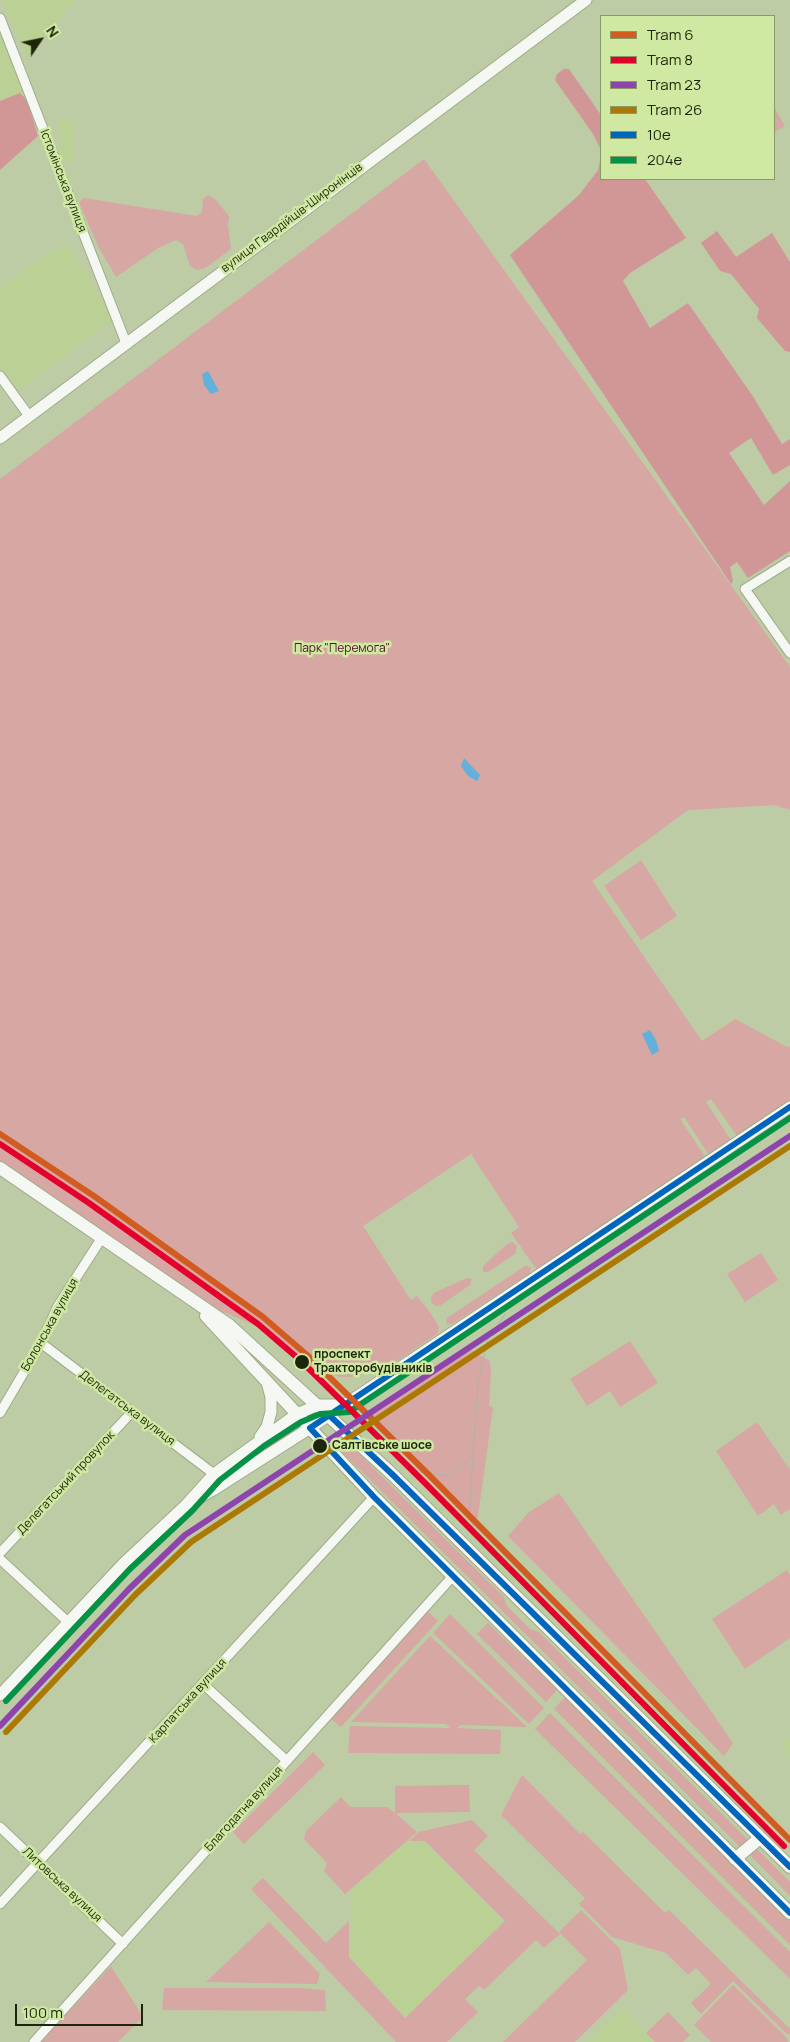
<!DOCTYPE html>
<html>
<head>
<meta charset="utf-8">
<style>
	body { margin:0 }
	#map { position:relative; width:790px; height:2042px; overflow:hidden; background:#becca5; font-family:Manrope,sans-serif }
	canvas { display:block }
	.legend { position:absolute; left:600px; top:15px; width:175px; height:165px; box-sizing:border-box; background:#cfe9a3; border:1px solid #889b66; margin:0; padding:6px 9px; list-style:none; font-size:15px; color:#1d260b }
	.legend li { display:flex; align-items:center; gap:10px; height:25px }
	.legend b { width:25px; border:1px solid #889b66 }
	.north { position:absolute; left:15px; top:15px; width:50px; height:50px; -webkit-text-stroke:4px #cfe9a3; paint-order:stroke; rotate:56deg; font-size:14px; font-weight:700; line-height:20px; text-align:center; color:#1d260b }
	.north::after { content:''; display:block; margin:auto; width:18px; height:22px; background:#1d260b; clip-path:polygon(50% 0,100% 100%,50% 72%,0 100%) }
	.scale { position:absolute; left:15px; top:2004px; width:128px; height:22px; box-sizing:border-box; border:2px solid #1d260b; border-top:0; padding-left:6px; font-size:15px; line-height:18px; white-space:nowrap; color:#1d260b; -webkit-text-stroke:4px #cfe9a3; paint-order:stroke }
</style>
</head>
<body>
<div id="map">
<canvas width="790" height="2042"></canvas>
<ul class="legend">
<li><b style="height:6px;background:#d25c1f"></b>Tram 6</li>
<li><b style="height:6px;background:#e4002b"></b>Tram 8</li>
<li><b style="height:6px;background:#8e44ad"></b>Tram 23</li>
<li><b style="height:6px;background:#ab7904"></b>Tram 26</li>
<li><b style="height:6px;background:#0065bd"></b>10е</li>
<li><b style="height:6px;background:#049346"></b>204е</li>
</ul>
<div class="north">N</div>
<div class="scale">100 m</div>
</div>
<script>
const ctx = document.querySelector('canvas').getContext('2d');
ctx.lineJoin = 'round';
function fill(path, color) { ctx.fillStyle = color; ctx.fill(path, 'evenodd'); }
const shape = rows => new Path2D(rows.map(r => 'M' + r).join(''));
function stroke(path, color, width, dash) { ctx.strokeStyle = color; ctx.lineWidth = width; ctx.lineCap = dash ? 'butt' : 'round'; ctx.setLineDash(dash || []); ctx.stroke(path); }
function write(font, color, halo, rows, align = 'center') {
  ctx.font = font + ' Manrope,sans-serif'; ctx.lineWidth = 5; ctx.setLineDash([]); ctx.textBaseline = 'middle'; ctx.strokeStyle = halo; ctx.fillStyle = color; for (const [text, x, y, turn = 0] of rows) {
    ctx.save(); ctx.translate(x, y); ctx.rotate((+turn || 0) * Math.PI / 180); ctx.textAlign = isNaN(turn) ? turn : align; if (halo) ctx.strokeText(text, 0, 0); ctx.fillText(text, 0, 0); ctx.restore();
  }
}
const built = shape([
	[3,0,76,0,27,58],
	[0,18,28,90,0,101],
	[59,120,73,120,73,161,59,161],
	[69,245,113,320,18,390,0,367,0,288,47,253],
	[790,1738,790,1760,780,1745],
	[408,1842,424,1842,503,1921,405,2017,350,1956,352,1890],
	[623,2008,654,2042,587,2042]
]);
const green = shape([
	[774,107,785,126,774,132],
	[424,159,790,667,790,810,775,805,688,810,592,881,702,1041,735,1019,787,1047,790,1046,790,1100,737,1136,711,1099,706,1102,731,1140,709,1155,684,1117,680,1119,706,1158,537,1270,511,1233,519,1227,471,1154,363,1226,411,1300,417,1296,430,1312,439,1327,438,1333,400,1359,379,1369,353,1377,340,1377,304,1366,282,1349,263,1329,219,1310,0,1161,0,479],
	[208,195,215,199,229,216,228,225,231,248,226,253,205,268,197,270,190,266,183,244,176,240,158,248,116,277,99,248,80,205,80,201,84,198,197,216,202,212,203,199],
	[641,860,677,916,641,940,604,886],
	[512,1242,517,1246,515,1254,488,1272,483,1272,483,1266,507,1244],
	[761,1253,778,1280,745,1302,727,1274],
	[525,1266,531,1267,530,1273,452,1324,446,1323,447,1318],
	[467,1278,472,1279,470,1285,441,1305,436,1306,431,1302,431,1297,434,1293],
	[630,1341,658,1383,620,1407,610,1391,587,1406,570,1379],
	[466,1347,490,1361,491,1371,489,1405,493,1408,477,1523,368,1414],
	[757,1422,790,1470,790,1509,781,1515,774,1504,758,1516,716,1451],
	[290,1426,294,1428,294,1431,229,1474,226,1471],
	[351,1446,504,1597,506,1605,530,1629,539,1632,749,1841,740,1847,342,1452],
	[559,1493,733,1743,724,1756,508,1536,528,1513],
	[787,1570,790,1575,790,1638,745,1669,712,1619],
	[426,1610,438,1621,341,1727,330,1718],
	[450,1614,544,1708,529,1724,433,1633],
	[488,1623,557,1690,546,1702,477,1634],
	[430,1636,527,1727,461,1725,457,1728,501,1730,500,1754,348,1753,350,1726,450,1728,446,1724,351,1722],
	[565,1697,790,1920,790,1945,554,1709],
	[550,1713,790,1952,790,1979,535,1729],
	[313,1752,325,1765,244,1844,233,1832],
	[522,1775,580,1834,583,1832,665,1913,669,1910,790,2029,790,2033,788,2035,733,1981,701,2014,691,2003,711,1984,696,1968,688,1975,666,1953,612,1937,579,1904,585,1898,501,1815],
	[469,1785,470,1812,395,1813,417,1832,345,1894,324,1871,327,1863,304,1839,306,1831,341,1797,350,1807,387,1807,395,1813,395,1786],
	[472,1820,488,1836,474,1850,560,1934,544,1948,536,1940,484,1990,479,1986,465,1999,478,2012,447,2042,396,2042,251,1889,263,1878,326,1943,349,1921,349,1957,405,2018,505,1921,425,1841,409,1841,419,1832],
	[755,1847,790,1882,790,1896,748,1853],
	[581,1910,620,1949,628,1990,575,2042,503,2042,587,1960,559,1932],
	[269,1922,320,1974,317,1984,206,1982],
	[111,1966,143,2017,118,2042,41,2042],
	[733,1985,786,2037,788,2042,711,2042,694,2025],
	[164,1988,300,1988,325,1990,326,2011,162,2010],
	[668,2012,690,2035,683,2042,655,2042,646,2033]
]);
const forest = shape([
	[564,69,569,69,601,115,601,150,593,134,555,80,557,74],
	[20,93,27,100,38,136,0,170,0,101],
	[601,155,601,179,645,179,686,238,630,273,623,281,650,328,688,303,752,395,782,444,790,439,790,465,773,475,751,438,729,453,764,505,790,481,790,551,748,578,737,562,730,567,733,581,731,584,510,255,579,195,598,170],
	[717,231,736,257,772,233,790,262,790,352,785,351,757,318,759,309,731,274,720,271,701,243]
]);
const water = shape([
	[208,371,219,391,211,394,204,385,202,374],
	[464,758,480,775,477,781,468,776,461,766],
	[650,1030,656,1040,659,1051,652,1055,642,1034]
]);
const minor = shape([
	[0,18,126,343],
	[0,376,29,416],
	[790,561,745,589,790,653],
	[41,1343,214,1474],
	[0,1413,41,1343,58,1306,101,1239],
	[0,1553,131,1413],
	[0,1559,68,1622],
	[203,1684,287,1761],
	[0,1827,123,1944],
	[0,1904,374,1497],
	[34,2042,453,1576]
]);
const secondary = shape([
	[0,438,586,0],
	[260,1437,267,1427,271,1412,271,1397,267,1382],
	[186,1505,213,1490,310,1428,790,1107],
	[0,1695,124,1563,186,1505,214,1474,297,1414,318,1405,344,1405]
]);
const primary = shape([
	[0,1168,229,1325,393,1475,790,1867],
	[206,1316,374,1497,790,1913],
	[735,1859,760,1838]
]);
const tram = shape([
	[413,1467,424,1474,447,1475,465,1465,473,1454],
	[473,1526,469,1516,478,1382,487,1341,505,1314]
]);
const bus1 = shape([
	[790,1107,310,1428,374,1497,790,1913],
	[329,1415,393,1475,790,1867]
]);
const bus2 = shape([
	[6,1701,130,1569,192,1511,220,1480,264,1446,301,1422,320,1414,349,1412,790,1118]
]);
const tram1 = shape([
	[0,1134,94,1196,263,1317,307,1355,429,1475,790,1840]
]);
const tram2 = shape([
	[0,1144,89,1203,258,1324,301,1361,423,1481,784,1846]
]);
const tram3 = shape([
	[0,1726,129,1589,185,1535,790,1136]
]);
const tram4 = shape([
	[6,1732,135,1595,191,1542,790,1146]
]);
const markers = [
	[302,1362,8,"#1d260b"],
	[320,1446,8,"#1d260b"]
];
const streetNames = [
	["Істомінська вулиця",63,181,69],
	["вулиця Гвардійців-Широнінців",292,218,-37],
	["Болонська вулиця",50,1325,-61],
	["Делегатська вулиця",127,1408,37],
	["Делегатський провулок",66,1483,-47],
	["Карпатська вулиця",188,1701,-48],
	["Благодатна вулиця",244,1809,-48],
	["Литовська вулиця",62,1885,43]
];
const parkNames = [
	["Парк \"Перемога\"",342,649]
];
const stopNames = [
	["проспект",314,1355],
	["Тракторобудівників",314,1369],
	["Салтівське шосе",332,1446]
];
fill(built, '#bbd094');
fill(green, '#d6a7a3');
fill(forest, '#d19797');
fill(water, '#62b1dc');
stroke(minor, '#9faa8b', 11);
stroke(secondary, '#9faa8b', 13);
stroke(primary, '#9faa8b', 14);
stroke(minor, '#f5f7f2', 9);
stroke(secondary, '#f5f7f2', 11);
stroke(primary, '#f5f7f2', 12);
stroke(tram, '#b0b3a9', 1);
stroke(bus1, '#0065bd', 6);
stroke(bus2, '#049346', 6);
stroke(tram1, '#d25c1f', 6);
stroke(tram2, '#e4002b', 6);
stroke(tram3, '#8e44ad', 6);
stroke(tram4, '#ab7904', 6);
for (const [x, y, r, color] of markers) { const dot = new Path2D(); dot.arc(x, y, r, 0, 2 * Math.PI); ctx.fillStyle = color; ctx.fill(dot); stroke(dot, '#cfe9a3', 2); }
write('12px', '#1d260b', '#cfe9a3', streetNames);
write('12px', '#590f2a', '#cfe9a3', parkNames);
write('bold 12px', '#1d260b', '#cfe9a3', stopNames, 'left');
</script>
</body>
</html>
